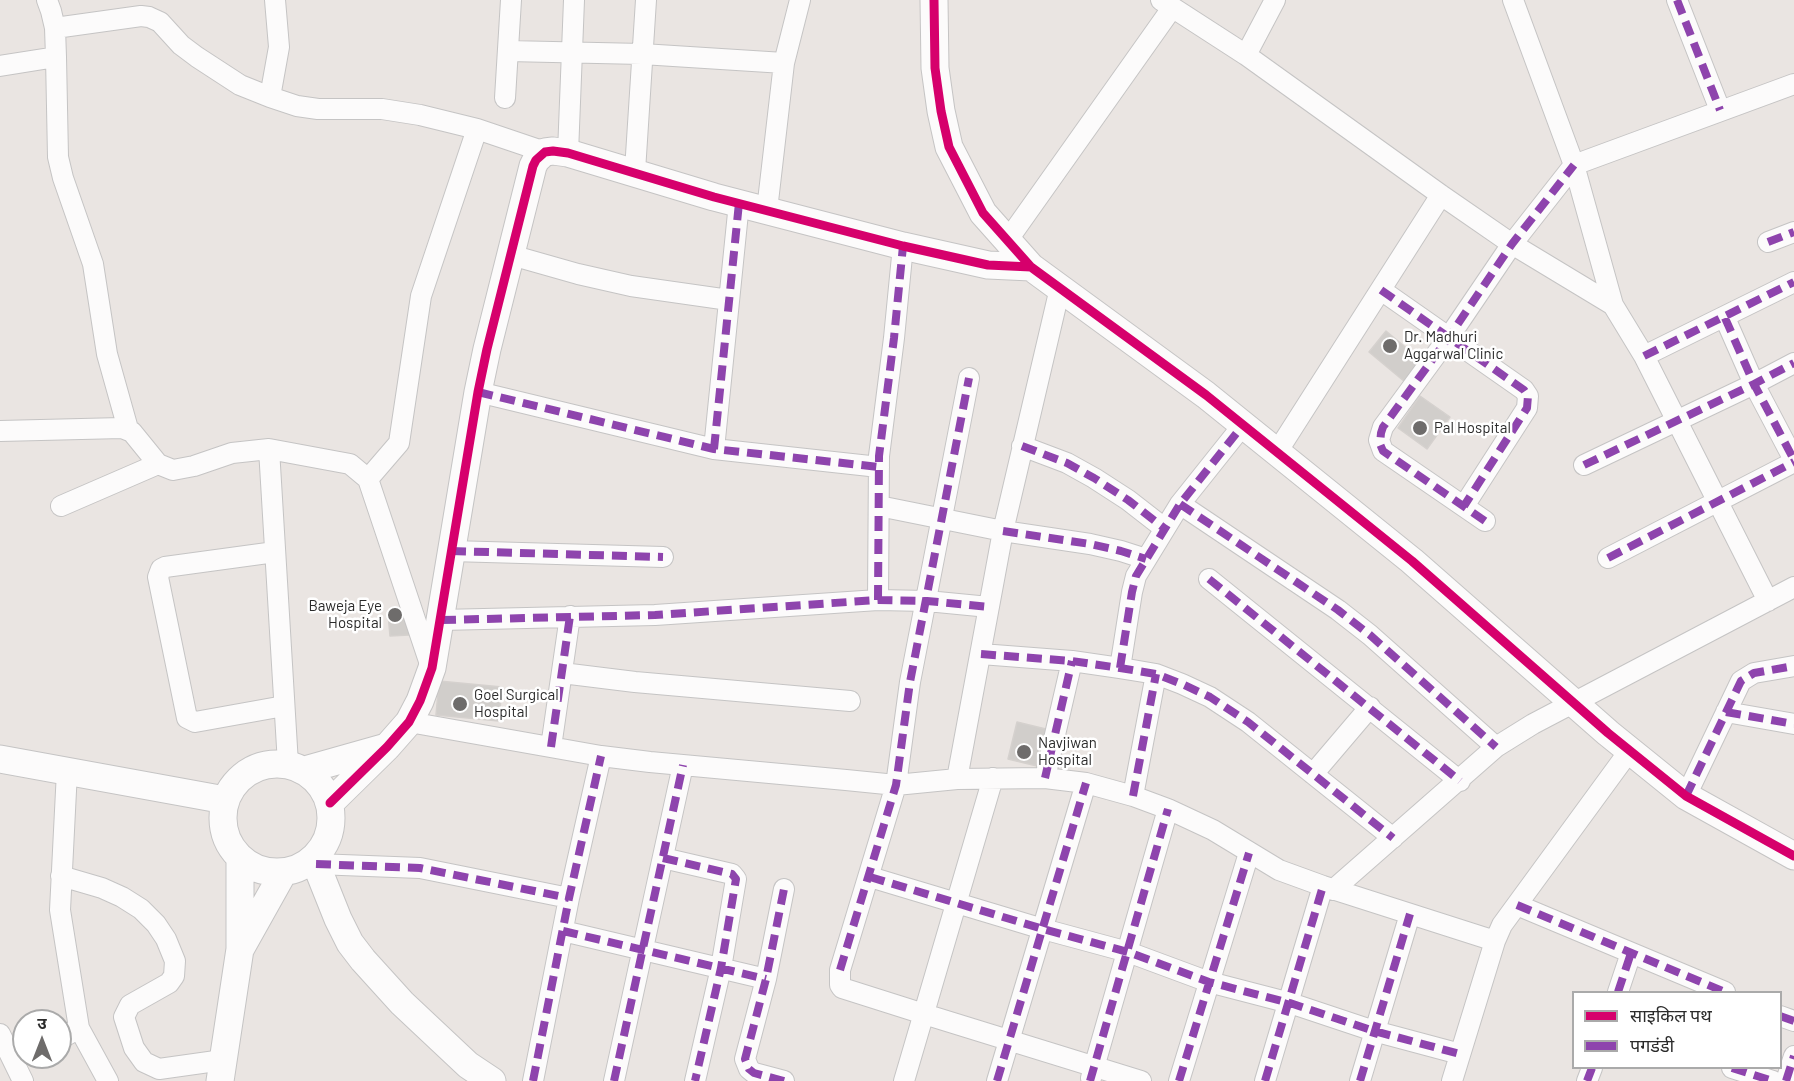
<!DOCTYPE html>
<html>
<head>
<meta charset="utf-8">
<style>
	body { margin:0 }
	#map { position:relative; width:1794px; height:1081px; overflow:hidden; background:#eae5e2; font-family:Barlow,"Noto Sans Devanagari",sans-serif }
	canvas { display:block }
	.legend { position:absolute; left:1572px; top:991px; width:210px; height:78px; box-sizing:border-box; background:#fff; border:2px solid #aaa; margin:0; padding:8px 10px; list-style:none; font-size:18px; color:#2b2b2b }
	.legend li { display:flex; align-items:center; gap:12px; height:30px }
	.legend b { width:30px; border:2px solid #aaa }
	.north { position:absolute; left:12px; top:1009px; width:60px; height:60px; box-sizing:border-box; background:#fff; border:2px solid #aaa; border-radius:50%; rotate:0deg; font-size:16px; font-weight:700; line-height:24px; text-align:center; color:#2b2b2b }
	.north::after { content:''; display:block; margin:auto; width:21px; height:27px; background:#6e6c6b; clip-path:polygon(50% 0,100% 100%,50% 72%,0 100%) }
</style>
</head>
<body>
<div id="map">
<canvas width="1794" height="1081"></canvas>
<ul class="legend">
<li><b style="height:8px;background:#d6006c"></b>साइकिल पथ</li>
<li><b style="height:8px;background:#8e44ad"></b>पगडंडी</li>
</ul>
<div class="north">उ</div>
</div>
<script>
const ctx = document.querySelector('canvas').getContext('2d');
ctx.lineJoin = 'round';
function fill(path, color) { ctx.fillStyle = color; ctx.fill(path, 'evenodd'); }
const shape = rows => new Path2D(rows.map(r => 'M' + r).join(''));
function stroke(path, color, width, dash) { ctx.strokeStyle = color; ctx.lineWidth = width; ctx.lineCap = dash ? 'butt' : 'round'; ctx.setLineDash(dash || []); ctx.stroke(path); }
function write(font, color, halo, rows, align = 'center') {
  ctx.font = font + ' Barlow,sans-serif'; ctx.lineWidth = 5; ctx.setLineDash([]); ctx.textBaseline = 'middle'; ctx.strokeStyle = halo; ctx.fillStyle = color; for (const [text, x, y, turn = 0] of rows) {
    ctx.save(); ctx.translate(x, y); ctx.rotate((+turn || 0) * Math.PI / 180); ctx.textAlign = isNaN(turn) ? turn : align; if (halo) ctx.strokeText(text, 0, 0); ctx.fillText(text, 0, 0); ctx.restore();
  }
}
const building = shape([
	[1386,331,1422,361,1405,382,1369,352,1386,331],
	[1420,396,1450,417,1427,449,1398,428,1420,396],
	[407,612,409,635,390,636,388,613,407,612],
	[439,681,502,687,499,721,436,715,439,681],
	[1017,722,1050,730,1041,767,1008,759,1017,722]
]);
const street = shape([
	[1161,0,1246,55,1441,195,1512,244,1613,305],
	[1513,0,1574,165,1613,305,1644,356,1768,601],
	[1677,0,1720,110],
	[55,28,141,16,149,17,160,22,181,45,197,57,240,85,270,97,297,106,318,109,382,109,420,115,477,129,545,152],
	[508,51,642,54,784,63],
	[1246,55,1275,0],
	[56,57,58,157,63,178,93,264,107,354,128,429],
	[0,66,56,57,55,28,51,11,47,0],
	[270,97,279,47,275,0],
	[505,98,511,0],
	[568,153,574,0],
	[635,171,646,0],
	[767,210,784,63,800,0],
	[1007,241,1172,8],
	[1768,242,1794,232],
	[511,255,578,274,631,286,729,300],
	[1381,290,1524,390,1528,396,1527,408,1464,506],
	[1725,318,1754,384,1794,460],
	[1644,356,1794,282],
	[969,378,910,682,896,785,840,970,840,985,842,988,924,1014,1141,1081],
	[478,392,714,449,879,467],
	[0,431,122,428,132,432,158,464,173,470,194,466,232,453,269,449,350,464,368,479,431,667],
	[1022,446,1067,463,1094,478,1128,500,1164,528],
	[269,449,288,764],
	[714,449,739,203],
	[1277,452,1441,195],
	[1584,465,1754,384,1794,363],
	[368,479,399,443,421,296,477,129],
	[1180,504,1338,610,1370,635,1496,747],
	[61,506,158,464],
	[879,506,1003,531,1090,544,1121,551,1146,559],
	[1485,521,1383,451,1379,440,1383,427,1449,337,1512,244,1574,165,1794,84],
	[451,551,663,557],
	[275,552,165,567,161,569,158,577,187,718,195,722,284,706],
	[1608,558,1794,462],
	[1209,579,1460,781],
	[878,600,879,456,894,338,903,246],
	[441,620,655,615,878,600,927,601,989,607],
	[981,654,1072,661,1120,668,1156,674,1182,684,1210,697,1248,722,1393,838],
	[1120,668,1132,592,1136,576,1180,504,1243,425],
	[562,673,635,682,850,701],
	[1726,712,1794,724],
	[409,722,601,756,650,762,846,780,896,785,957,779,1045,778,1086,783,1133,796,1168,809,1213,830,1279,870,1323,886,1495,941],
	[551,747,570,616],
	[67,771,60,910,79,1028],
	[1313,774,1370,707],
	[1045,778,1072,661],
	[957,779,1003,531,1060,288],
	[1133,796,1156,674],
	[1686,796,1741,681,1754,673,1794,666],
	[663,858,732,874,736,879,721,968,695,1081],
	[316,864,420,868,569,898],
	[61,876,102,888,122,897,141,909,156,924,166,939,175,961,174,976,169,983,130,1005,124,1017,134,1048,144,1062,159,1069,223,1060],
	[870,877,1043,929,1128,952,1209,982,1290,1003,1374,1031,1460,1054],
	[1333,890,1496,747,1533,724,1794,587],
	[1517,905,1725,992],
	[563,931,766,979],
	[1618,992,1631,953],
	[1780,1016,1794,1021],
	[0,1034,23,1081],
	[60,1039,79,1028,108,1081],
	[1732,1068,1773,1081],
	[1091,1078,1168,809],
	[533,1081,569,898,601,756],
	[614,1081,683,765],
	[784,1081,754,1073,749,1069,745,1059,766,979,784,889],
	[904,1081,993,778],
	[997,1081,1086,783],
	[1179,1081,1249,853],
	[1265,1081,1323,886],
	[1360,1081,1410,914],
	[1452,1081,1495,941,1502,925,1630,750],
	[1587,1081,1592,1068],
	[1786,1081,1794,1056]
]);
const secondary = shape([
	[934,0,935,68,941,111,949,147,983,213,1031,267,1206,395,1412,561,1608,733,1686,796,1794,856],
	[0,759,225,800],
	'223 818a54 54 0 1 1 108 0a54 54 0 1 1-108 0Z',
	[305,770,383,748],
	[330,803,387,747,409,722,420,701,432,668,478,392,487,349,533,166,536,160,545,152,553,151,568,153,714,197,903,246,988,265,1031,267],
	[314,859,338,919,350,943,363,960,402,1003,468,1065,492,1081],
	[241,948,283,873],
	[220,1081,240,949,240,859]
]);
const quiet = shape([
	[1677,0,1720,110],
	[1768,242,1794,232],
	[1381,290,1524,390,1528,396,1527,408,1464,506],
	[1725,318,1754,384,1794,460],
	[1644,356,1794,282],
	[478,392,714,449,879,467],
	[1022,446,1067,463,1094,478,1128,500,1164,528],
	[714,449,739,203],
	[1584,465,1754,384,1794,363],
	[1180,504,1338,610,1370,635,1496,747],
	[1485,521,1383,451,1380,444,1381,433,1383,427,1449,337,1512,244,1574,165],
	[1003,531,1090,544,1121,551,1146,559],
	[451,551,663,557],
	[1608,558,1794,462],
	[1209,579,1460,781],
	[878,600,879,456,894,338,903,246],
	[441,620,655,615,878,600,927,601,989,607],
	[981,654,1072,661,1120,668,1156,674,1182,684,1210,697,1248,722,1393,838],
	[1120,668,1132,592,1136,576,1180,504,1243,425],
	[1726,712,1794,724],
	[551,747,570,616],
	[1045,778,1072,661],
	[1133,796,1156,674],
	[1686,796,1741,681,1754,673,1794,666],
	[663,858,732,874,736,879,721,968,695,1081],
	[316,864,420,868,569,898],
	[870,877,1043,929,1128,952,1209,982,1290,1003,1374,1031,1460,1054],
	[1517,905,1725,992],
	[563,931,766,979],
	[840,970,896,785,910,682,969,378],
	[1618,992,1631,953],
	[1780,1016,1794,1021],
	[1732,1068,1773,1081],
	[533,1081,569,898,601,756],
	[614,1081,683,765],
	[784,1081,754,1073,749,1069,745,1059,766,979,784,889],
	[997,1081,1086,783],
	[1090,1081,1168,809],
	[1179,1081,1249,853],
	[1265,1081,1323,886],
	[1360,1081,1410,914],
	[1587,1081,1592,1068],
	[1786,1081,1794,1056]
]);
const cycleway = shape([
	[934,0,935,68,941,111,949,147,983,213,1031,267,1206,395,1412,561,1608,733,1686,796,1794,856],
	[330,803,387,747,409,722,420,701,432,668,478,392,487,349,533,166,536,160,545,152,553,151,568,153,714,197,903,246,988,265,1031,267]
]);
const markers = [
	[1390,346,8,"#6e6c6b"],
	[1420,428,8,"#6e6c6b"],
	[395,615,8,"#6e6c6b"],
	[460,704,8,"#6e6c6b"],
	[1024,752,8,"#6e6c6b"]
];
const poiNames = [
	["Dr. Madhuri",1404,337],
	["Aggarwal Clinic",1404,354],
	["Pal Hospital",1434,428],
	["Baweja Eye",382,606,"right"],
	["Hospital",382,623,"right"],
	["Goel Surgical",474,695],
	["Hospital",474,712],
	["Navjiwan",1038,743],
	["Hospital",1038,760]
];
fill(building, '#d1cecb');
stroke(building, '#d5d1ce', 1.5);
stroke(street, '#c5c4c4', 22);
stroke(secondary, '#c5c4c4', 29);
stroke(street, '#fcfbfb', 20);
stroke(secondary, '#fcfbfb', 27);
stroke(quiet, '#8e44ad', 8, [15, 8]);
stroke(cycleway, '#d6006c', 9);
for (const [x, y, r, color] of markers) { const dot = new Path2D(); dot.arc(x, y, r, 0, 2 * Math.PI); ctx.fillStyle = color; ctx.fill(dot); stroke(dot, '#fff', 2); }
write('15px', '#2b2b2b', '#fff', poiNames, 'left');
</script>
</body>
</html>
